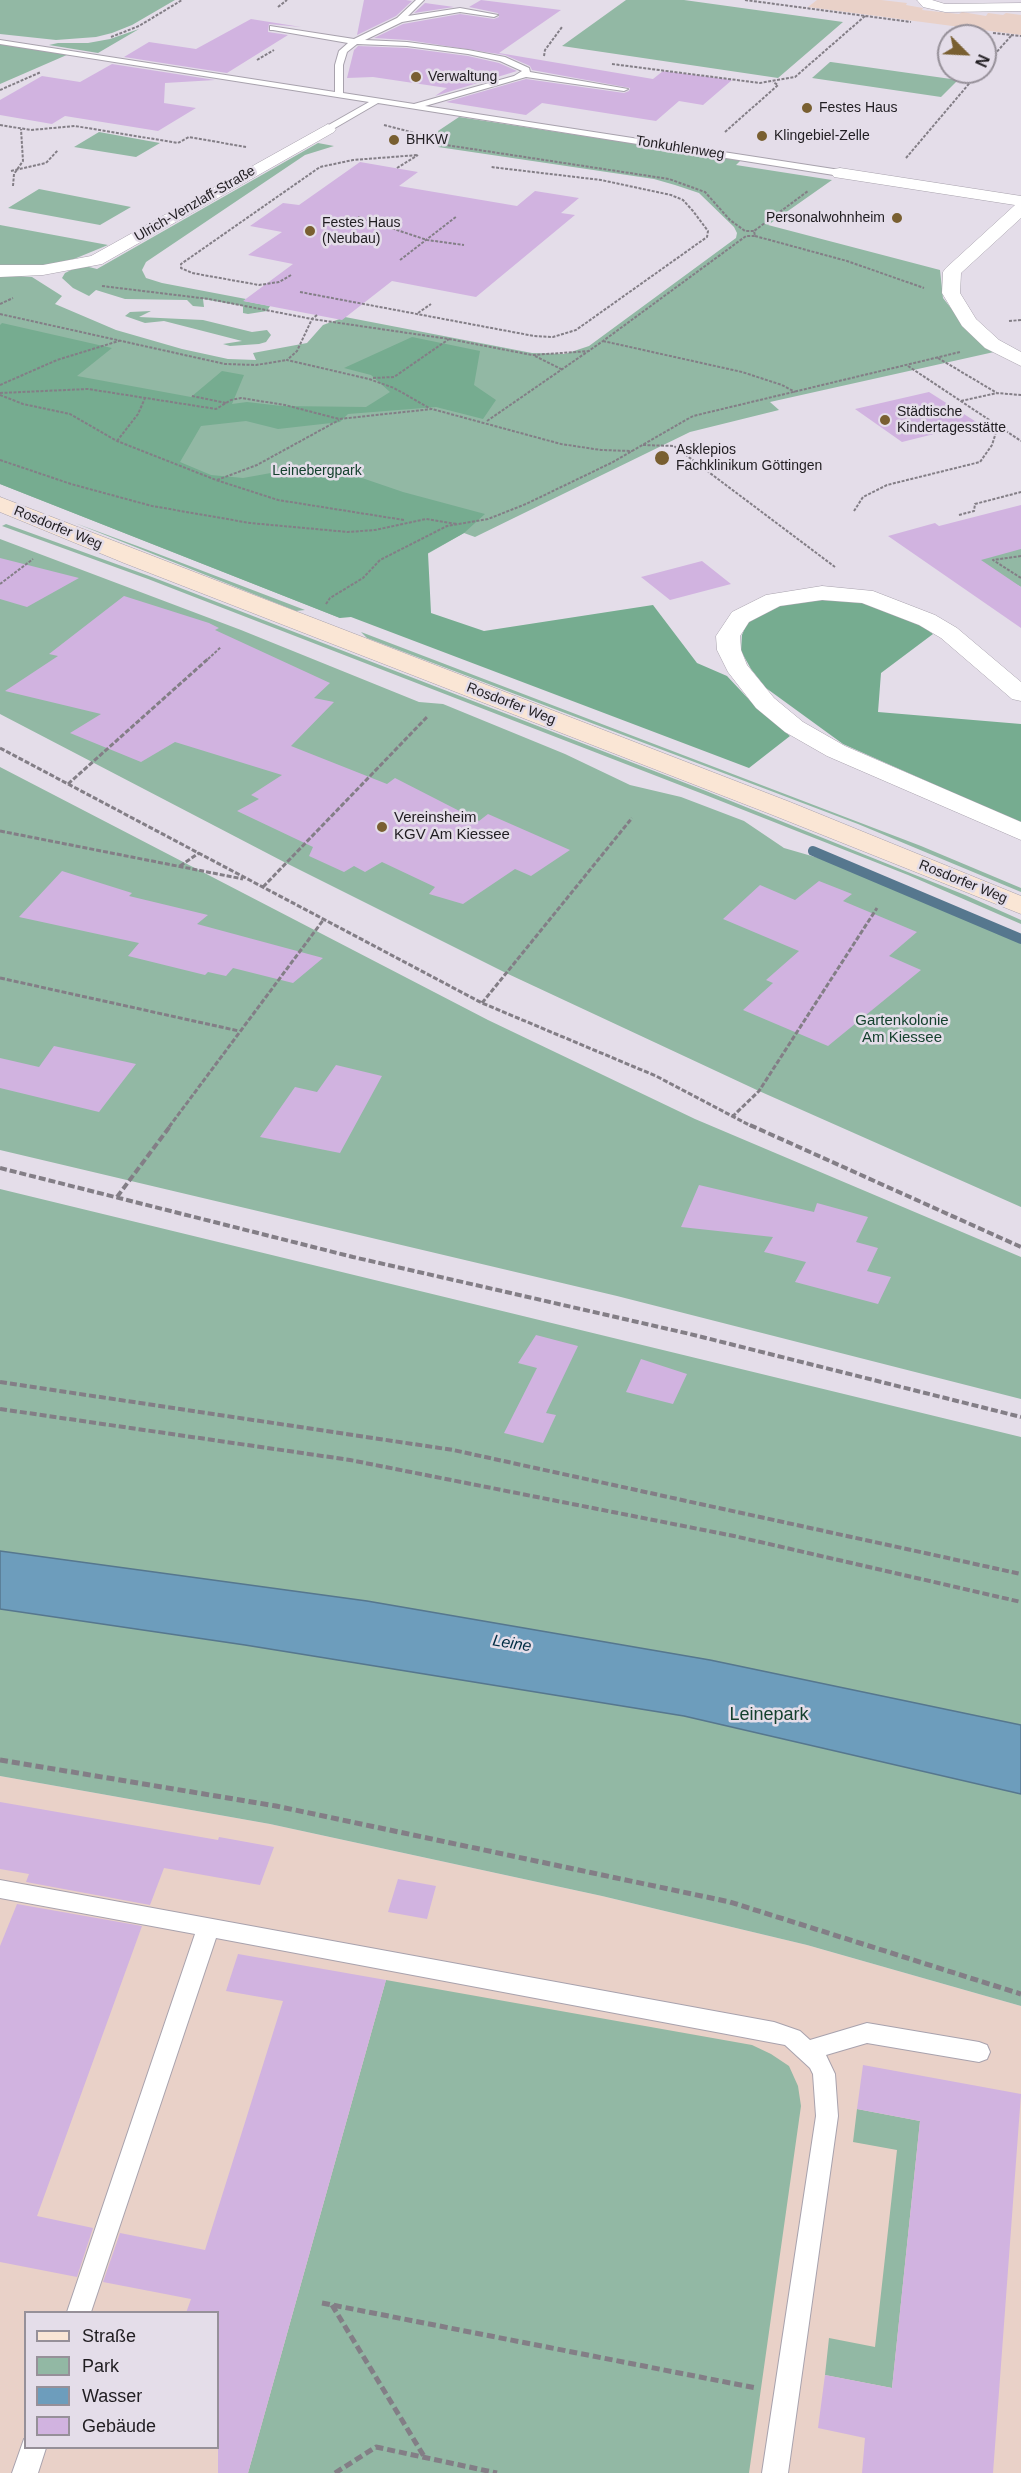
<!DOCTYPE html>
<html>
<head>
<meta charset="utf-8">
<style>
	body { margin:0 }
	#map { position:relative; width:1021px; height:2473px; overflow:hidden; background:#e4dde9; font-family:Arial,sans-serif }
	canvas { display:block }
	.legend { position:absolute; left:24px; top:2311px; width:195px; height:138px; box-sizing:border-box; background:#e4dde9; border:2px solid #969099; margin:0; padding:8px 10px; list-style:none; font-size:18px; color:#201d21 }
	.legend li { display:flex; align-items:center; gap:12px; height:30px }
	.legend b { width:30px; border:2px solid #969099 }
	.north { position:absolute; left:937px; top:24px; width:60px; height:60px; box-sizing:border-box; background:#e4dde9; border:2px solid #969099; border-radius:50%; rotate:114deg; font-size:16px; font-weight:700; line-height:24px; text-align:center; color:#201d21 }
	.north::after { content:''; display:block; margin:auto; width:21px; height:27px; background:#795f31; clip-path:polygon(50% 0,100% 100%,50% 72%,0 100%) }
</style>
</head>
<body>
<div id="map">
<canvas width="1021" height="2473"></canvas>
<ul class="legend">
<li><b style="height:8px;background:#fae6d5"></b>Straße</li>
<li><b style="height:16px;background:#92b8a4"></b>Park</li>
<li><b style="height:16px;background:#6d9dbc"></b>Wasser</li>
<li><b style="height:16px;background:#d1b3e0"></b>Gebäude</li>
</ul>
<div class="north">N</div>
</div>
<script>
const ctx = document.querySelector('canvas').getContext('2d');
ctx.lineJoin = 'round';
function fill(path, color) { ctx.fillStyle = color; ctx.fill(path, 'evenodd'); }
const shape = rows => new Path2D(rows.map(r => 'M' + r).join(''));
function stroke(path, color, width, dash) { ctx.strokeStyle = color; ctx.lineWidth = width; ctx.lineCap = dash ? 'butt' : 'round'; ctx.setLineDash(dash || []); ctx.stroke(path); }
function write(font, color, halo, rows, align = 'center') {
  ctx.font = font + ' Arial,sans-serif'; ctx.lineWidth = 5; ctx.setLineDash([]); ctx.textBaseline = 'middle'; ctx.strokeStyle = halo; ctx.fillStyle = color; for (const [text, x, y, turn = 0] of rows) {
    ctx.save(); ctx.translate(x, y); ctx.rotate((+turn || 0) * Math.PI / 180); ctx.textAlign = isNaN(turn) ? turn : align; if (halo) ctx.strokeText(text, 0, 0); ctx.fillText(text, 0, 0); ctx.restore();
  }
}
const industrial = shape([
	[817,0,881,0,907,3,906,5,923,8,922,10,959,14,962,12,986,16,988,13,1003,15,1006,13,1021,15,1021,35,808,7],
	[0,1776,270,1824,602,1896,807,1945,1021,2006,1021,2473,0,2473],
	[26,2312,218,2312,218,2448,26,2448]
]);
const green = shape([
	[0,0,175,0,132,25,112,33,96,37,56,40,0,34],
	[626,0,684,0,843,22,778,78,562,46],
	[139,29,98,53,49,45,58,43,88,43,110,39],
	[0,43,69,54,0,84],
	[830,62,831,62,958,80,941,97,812,78],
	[459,117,741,160,736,165,832,180,768,225,940,270,943,298,958,317,994,352,770,402,779,410,690,432,475,537,464,533,345,601,340,618,0,484,0,275,32,277,62,296,55,304,116,330,182,349,228,359,256,360,253,353,307,343,323,325,345,317,532,353,565,354,589,346,736,238,737,233,734,227,699,193,675,185,654,179,438,147,442,142,438,131],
	[99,132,160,143,136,157,74,147],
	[318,143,334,146,305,155,146,262,142,270,146,278,162,283,246,299,244,301,270,306,267,311,248,314,243,313,243,306,203,299,204,307,193,306,187,300,125,299,96,290,89,296,73,288,62,278,65,273,73,269,85,266,97,269],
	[39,189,131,207,100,225,8,208],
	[0,225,108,245,74,259,40,266,0,266],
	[151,311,139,317,203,320,252,332,267,330,271,335,266,342,259,344,230,346,223,344,242,341,164,321,145,323,125,316,130,312],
	[75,523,140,547,305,610,296,611],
	[6,524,152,577,706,791,965,895,1021,920,1021,924,908,875,703,794,148,579,2,526],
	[0,539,241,630,419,702,443,704,565,754,630,785,681,797,744,821,784,848,884,877,1021,936,1021,1207,759,1091,506,973,286,863,0,714],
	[1021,542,1021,587,973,562],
	[361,632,921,846,1021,888,1021,892,858,824,367,638],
	[0,767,488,1020,695,1119,1021,1257,1021,1399,617,1296,0,1150],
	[0,1189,1021,1437,1021,2006,807,1945,602,1896,270,1824,0,1776],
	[386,1980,752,2045,771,2054,789,2066,798,2086,801,2106,749,2473,248,2473],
	[857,2109,920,2121,892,2388,825,2375,829,2338,875,2347,897,2150,853,2142]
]);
const forest = shape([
	[2,323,112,348,77,376,191,397,222,371,244,375,232,404,247,402,282,406,366,407,390,392,371,375,344,368,412,337,480,351,474,385,496,400,483,419,436,407,348,414,340,422,278,429,246,421,201,426,180,462,211,475,243,478,321,464,403,492,485,514,464,533,428,553,431,613,484,631,653,605,697,663,727,676,756,707,790,736,749,768,351,617,340,618,0,484,0,325],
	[833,599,857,601,915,621,933,634,881,673,878,712,1021,724,1021,823,843,744,766,688,751,669,741,651,742,635,747,623,761,613,781,604]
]);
const water = shape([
	[0,1551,367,1601,710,1660,1021,1725,1021,1794,684,1716,245,1645,0,1609,0,1551]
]);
const stream = shape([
	[813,851,1021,939]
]);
const building = shape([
	[364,0,406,0,412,1,396,16,357,35],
	[481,0,561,10,499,53,653,79,663,71,732,80,703,105,679,101,656,121,542,103,526,115,446,102,526,79,624,93,629,91,630,88,532,70,530,66,505,55,407,40,374,38,403,24,460,14,494,19,499,17,498,13,469,7],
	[425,3,454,7,414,13],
	[251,19,301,27,269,24,268,32,288,35,227,73,124,57,149,42,196,49],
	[358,46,407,48,468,56,499,63,517,71,435,96,447,88,373,77,347,78,354,50],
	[112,64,215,80,165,83,164,103,196,108,158,131,65,116,52,124,0,115,0,100,42,76,80,82],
	[360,162,418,172,399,186,517,206,535,191,579,198,561,213,575,215,476,297,392,281,342,320,243,301,293,264,248,255,282,232,250,226,283,203,299,205],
	[929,392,978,423,902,442,855,409],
	[1021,505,1021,549,981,560,1021,587,1021,628,888,536,935,523,939,526],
	[0,558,79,578,27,607,0,599],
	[702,561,731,584,670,600,641,577],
	[124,596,209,623,219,628,215,630,330,683,314,698,334,702,291,746,387,784,395,778,479,821,488,814,570,850,531,876,515,869,463,904,429,894,435,887,382,862,365,872,354,866,344,872,309,856,313,847,237,811,259,799,251,795,282,775,175,742,141,762,70,733,101,714,5,691,58,656,49,654],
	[62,871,132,893,129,896,208,915,197,924,323,958,293,983,233,968,226,976,208,972,205,975,128,956,139,943,19,917],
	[819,881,852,894,843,901,917,932,889,956,921,970,828,1046,743,1010,773,983,766,980,799,951,723,919,760,885,795,900],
	[54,1046,136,1064,99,1112,0,1088,0,1058,39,1067],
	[336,1065,382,1076,340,1153,260,1137,295,1087,317,1092],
	[699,1185,814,1212,817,1203,868,1217,856,1242,878,1248,867,1271,891,1277,878,1304,795,1282,806,1262,764,1252,773,1237,681,1227],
	[536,1335,578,1346,546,1413,556,1415,543,1443,504,1433,537,1368,518,1363],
	[641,1359,687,1374,673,1404,626,1392],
	[0,1802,218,1840,219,1837,274,1847,260,1885,164,1868,150,1905,26,1882,29,1874,0,1869],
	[398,1879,436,1886,427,1919,388,1912],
	[17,1904,142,1926,37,2216,93,2228,77,2277,0,2262,0,1946],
	[238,1954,386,1980,248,2473,218,2473,218,2313,186,2313,191,2299,103,2282,120,2233,205,2250,283,2001,226,1991],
	[863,2065,1021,2094,993,2473,862,2473,865,2438,818,2428,825,2375,892,2388,920,2121,857,2109]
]);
const pathFar3 = shape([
	[745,0,911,22],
	[278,7,287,0],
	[993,33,1021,36],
	[111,37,139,26,182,0],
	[544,56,545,50,562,27],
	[257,60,274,50],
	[612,64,760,83,795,77,865,16],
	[985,65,1011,36],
	[0,90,41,72],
	[0,125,31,130,75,126,178,143,189,137,246,147],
	[384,125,438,139,446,145,669,179,705,192,730,220,745,231,754,231],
	[725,132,778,85,773,82],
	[906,158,979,72],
	[397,168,418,155],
	[11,171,46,163,58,150],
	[13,186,14,174,23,161,21,129],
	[358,217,427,240,464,245],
	[755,236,847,261,924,288],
	[400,260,457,216],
	[291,275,279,282,259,285,192,273,181,268,181,264,320,167,353,160,418,155],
	[102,286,209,299,312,319,449,339,532,355,590,351],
	[300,292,534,336,553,337,576,330,707,237,708,231,693,211,683,200,671,195,601,180,491,167],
	[0,304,13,298],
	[418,313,431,304],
	[0,314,225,364,256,365,287,360],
	[317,315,312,319,297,351,287,360,369,379,394,388,431,409],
	[1009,321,1021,320],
	[603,341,742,372,782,385,795,392],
	[535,356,563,370],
	[938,358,997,393,1021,395],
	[908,366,1021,441],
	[373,378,394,377,449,339],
	[0,385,57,360,122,340],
	[0,393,88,389,216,409,231,400,241,398,285,405,339,419,432,409,561,444,601,450,632,451],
	[0,395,23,404,70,414,117,441,216,480,278,500,404,520],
	[192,396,226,403],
	[961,401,997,393],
	[487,421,603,341,746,236,755,236,754,231,808,191],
	[117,441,138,414,145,398],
	[643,445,674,446,835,567],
	[0,460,71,484,152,506,250,523,348,532,375,530,426,519,457,524],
	[217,480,257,465,339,420],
	[854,511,863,497,887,485,980,462,992,445,998,426],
	[959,515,974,511,975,504,1021,492],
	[1021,556,993,560,1021,578],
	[0,584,33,559],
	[326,604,330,598,363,578,380,560,447,526,488,519,526,504,611,463,693,416,960,352],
	[208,659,221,647]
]);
const pathFar2 = shape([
	[0,748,482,1003,656,1076,753,1127],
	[68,784,209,658],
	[0,831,243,879],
	[180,866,199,853],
	[263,887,427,717],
	[0,978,239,1031],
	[482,1003,632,818],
	[732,1117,759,1091,877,908],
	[169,1127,324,919]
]);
const pathFar1 = shape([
	[750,1125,1021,1247],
	[0,1168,353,1257,690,1334,1021,1417],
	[117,1197,171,1125],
	[0,1382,453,1450,1021,1574],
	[0,1409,350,1460,734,1536,1021,1602]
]);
const path = shape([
	[0,1760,276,1806,730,1902,1021,1994],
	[322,2303,756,2388],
	[332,2305,425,2458],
	[335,2473,376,2447,497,2473]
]);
const service = shape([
	[416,0,424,0,408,16,460,8,498,15,494,17,460,12,402,22,365,40,407,42,468,50,505,57,529,68,530,72,628,89,624,91,526,77,425,106,840,170,844,173,840,176,378,103,328,132,325,131,325,127,369,102,0,44,0,40,335,92,335,65,339,51,348,43,273,30,270,30,270,26,354,39,397,18,416,0],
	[357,44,407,46,468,54,500,61,522,71,514,76,414,104,343,93,343,65,347,52,357,44],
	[0,1880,774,2022,800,2031,810,2040,867,2023,979,2042,987,2045,990,2052,987,2059,979,2062,867,2043,826,2055,835,2074,838,2116,788,2473,762,2473,816,2116,813,2074,810,2068,785,2045,216,1938,91,2312,67,2312,195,1934,0,1898,0,1880],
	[24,2439,26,2448,46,2448,38,2473,12,2473,24,2439]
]);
const minor = shape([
	[917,0,932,0,945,4,1021,3,1021,11,945,12,923,7,917,0],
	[328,124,336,129,334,132,102,264,43,275,0,277,0,265,43,265,91,256,328,124],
	[840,168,1021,196,1021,218,961,273,960,293,976,319,999,340,1021,352,1021,366,985,348,962,326,942,293,943,272,946,268,1015,205,834,177,831,173,834,169,840,168],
	[822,586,873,591,935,615,957,628,1021,682,1021,701,1012,699,941,638,919,625,862,603,822,600,780,606,749,622,740,636,741,650,747,665,774,698,803,722,845,746,1021,822,1021,840,827,756,785,732,756,708,728,672,717,650,716,636,732,612,766,595,822,586]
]);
const secondary = shape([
	[0,497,790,802,1021,896,1021,914,770,814,124,563,0,512,0,497]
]);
const markers = [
	[416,77,6,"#795f31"],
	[807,108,6,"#795f31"],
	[762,136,6,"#795f31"],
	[394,140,6,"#795f31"],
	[897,218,6,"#795f31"],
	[310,231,6,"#795f31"],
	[885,420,6,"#795f31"],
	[662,458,8,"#795f31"],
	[382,827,6,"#795f31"]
];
const farPoinames = [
	["Verwaltung",428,77],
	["Festes Haus",819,108],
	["Klingebiel-Zelle",774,136],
	["BHKW",406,140],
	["Personalwohnheim",885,218,"right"],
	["Festes Haus",322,223],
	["(Neubau)",322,239],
	["Städtische",897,412],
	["Kindertagesstätte",897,428],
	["Asklepios",676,450],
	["Fachklinikum Göttingen",676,466]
];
const farStreetnames = [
	["Tonkuhlenweg",680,148,9],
	["Ulrich-Venzlaff-Straße",195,204,-30],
	["Rosdorfer Weg",58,528,22],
	["Rosdorfer Weg",511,704,21],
	["Rosdorfer Weg",963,882,22]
];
const farParknames = [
	["Leinebergpark",317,471]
];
const poiNames = [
	["Vereinsheim",394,818],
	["KGV Am Kiessee",394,835]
];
const parkNames = [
	["Gartenkolonie",902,1021],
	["Am Kiessee",902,1038]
];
const waterNames = [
	["Leine",512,1644,9]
];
const nearParknames = [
	["Leinepark",769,1715]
];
fill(industrial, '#e9d1c8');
fill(green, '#92b8a4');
fill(forest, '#76ac90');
fill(water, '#6d9dbc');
stroke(water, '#56778e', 1.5);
stroke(stream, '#56778e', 10);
fill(building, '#d1b3e0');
stroke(service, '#a8a2ad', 2);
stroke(minor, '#a8a2ad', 1);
stroke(secondary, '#a8a2ad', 1);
stroke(pathFar3, '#837e86', 2, [3, 1.5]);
stroke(pathFar2, '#837e86', 3, [5, 2]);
stroke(pathFar1, '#837e86', 4, [7, 3]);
stroke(path, '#837e86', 5, [8, 4]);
fill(service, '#fff');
fill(minor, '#fff');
fill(secondary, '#fae6d5');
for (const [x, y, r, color] of markers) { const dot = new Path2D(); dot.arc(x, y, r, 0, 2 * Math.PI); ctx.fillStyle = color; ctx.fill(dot); stroke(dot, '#e4dde9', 2); }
write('14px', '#201d21', '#e4dde9', farPoinames, 'left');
write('14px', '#201d21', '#e4dde9', farStreetnames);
write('14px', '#15412e', '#e4dde9', farParknames);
write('15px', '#201d21', '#e4dde9', poiNames, 'left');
write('15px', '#15412e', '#e4dde9', parkNames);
write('italic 16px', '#022d43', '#e4dde9', waterNames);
write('18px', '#15412e', '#e4dde9', nearParknames);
</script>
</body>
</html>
